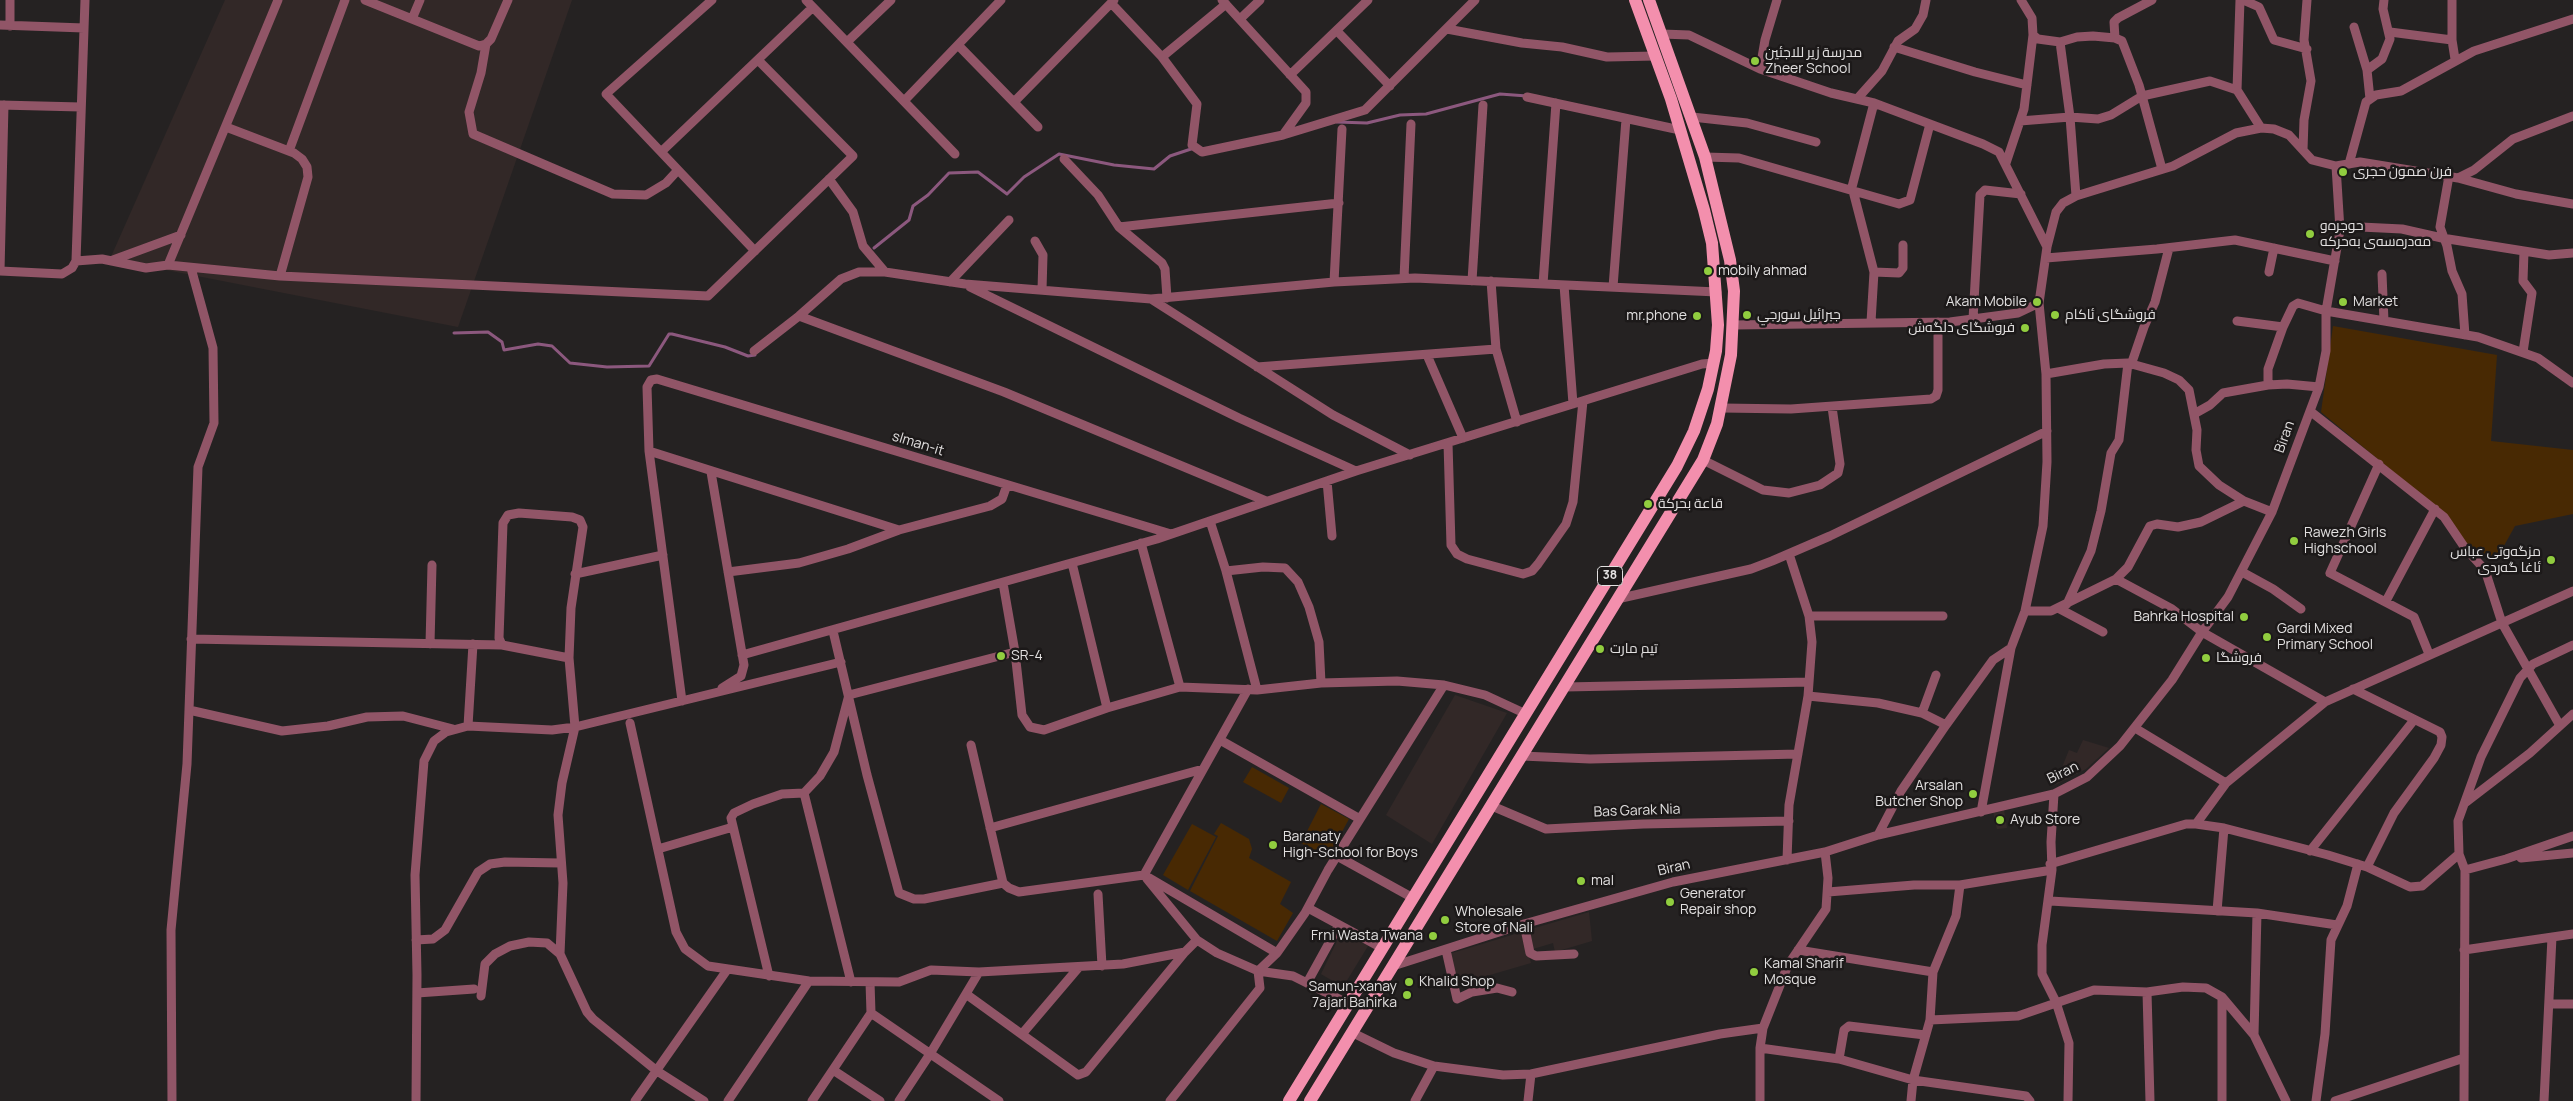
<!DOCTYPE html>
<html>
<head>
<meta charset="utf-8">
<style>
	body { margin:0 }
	canvas { display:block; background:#252222 }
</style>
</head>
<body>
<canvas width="2573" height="1101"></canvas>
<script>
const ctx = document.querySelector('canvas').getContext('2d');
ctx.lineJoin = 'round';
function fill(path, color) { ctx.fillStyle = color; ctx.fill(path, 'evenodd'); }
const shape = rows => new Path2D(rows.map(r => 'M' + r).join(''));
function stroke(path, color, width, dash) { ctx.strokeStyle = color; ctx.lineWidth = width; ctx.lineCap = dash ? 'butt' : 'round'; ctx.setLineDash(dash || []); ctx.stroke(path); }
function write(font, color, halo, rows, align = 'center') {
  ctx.font = font + ' Manrope,Cairo,sans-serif'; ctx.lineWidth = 5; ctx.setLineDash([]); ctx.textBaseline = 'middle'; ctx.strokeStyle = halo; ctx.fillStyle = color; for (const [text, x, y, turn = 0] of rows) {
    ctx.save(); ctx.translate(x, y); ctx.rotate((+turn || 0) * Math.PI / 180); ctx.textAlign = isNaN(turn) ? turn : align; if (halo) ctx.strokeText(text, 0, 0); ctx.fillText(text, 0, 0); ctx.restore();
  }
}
const built = shape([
	[225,0,572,0,458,327,110,259],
	[1455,695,1507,713,1432,844,1386,815],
	[2083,740,2109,748,2086,769,2055,785,2069,750,2077,753],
	[2004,810,2007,828,1997,829,1993,812],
	[1589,912,1592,941,1555,952,1553,943,1533,949,1528,930],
	[1342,931,1368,946,1343,987,1321,974],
	[1522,932,1531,963,1459,984,1449,954]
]);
const green = shape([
	[2333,326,2497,355,2491,441,2573,450,2573,514,2515,526,2496,560,2471,553,2451,520,2321,412],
	[1252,767,1289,788,1281,803,1243,782],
	[1321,804,1349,819,1327,859,1301,843],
	[1221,823,1249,839,1252,849,1249,858,1291,882,1280,904,1293,913,1277,941,1190,891,1218,836,1214,834],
	[1192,824,1216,837,1188,890,1163,875]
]);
const stream = shape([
	[1337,122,1367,123,1400,115,1426,114,1500,94,1527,96],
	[874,248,909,220,913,206,928,195,949,173,978,172,1007,194,1024,177,1059,154,1114,165,1154,169,1170,156,1194,148],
	[454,333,488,332,502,342,504,350,538,344,552,346,570,363,607,367,649,366,669,334,672,334,725,347,748,356,755,355]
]);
const street = shape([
	[365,0,479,46,486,44,491,39,508,0],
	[712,0,606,94,755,251],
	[806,0,955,154],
	[1222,0,1306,92,1306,103,1283,135],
	[2021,0,2032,18,2033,35,2038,39,2060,42,2077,37,2093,36,2115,38,2122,41,2139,85,2162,169],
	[2240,0,2237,90,2261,128],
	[2243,0,2259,7,2274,40,2307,49],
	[2452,0,2452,40,2455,59],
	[1111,3,1162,57,1197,104,1192,145,1202,152,1283,135,1365,110,1475,0],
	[412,19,420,0],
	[1240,19,1260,0],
	[0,25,84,28],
	[10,26,10,0],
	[2354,27,2367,70,2370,99],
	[1447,29,1522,43,1562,47,1607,57,1656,56],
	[1337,31,1390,86],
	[2390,32,2452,40],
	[1662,34,1689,35,1760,69,1831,93,1874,103,1983,144,1999,152,2047,247],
	[2115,38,2114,22,2118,18,2152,0],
	[847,42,891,0],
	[2060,42,2070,117,2076,196],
	[486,44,481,73,469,112,473,134,613,194,646,195,666,183,678,170],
	[958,45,1038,127],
	[1894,47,1975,72,2027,85],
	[1162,57,1226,4],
	[1760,69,1765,40,1777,0],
	[2367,70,2382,59,2390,39,2383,9,2384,0],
	[1290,75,1368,0],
	[1527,97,1680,130],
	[1857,99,1882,71,1898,41,1915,29,1923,15,1926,0],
	[904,101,1001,0],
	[1014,102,1114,0],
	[0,105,81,107],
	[1692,117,1747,123,1816,142],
	[2020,121,2070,117,2098,119,2111,115,2142,96,2210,81,2237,90],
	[226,127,294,153,302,159,307,167,308,177,280,276],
	[2303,150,2304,120,2311,81,2304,40,2307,0],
	[289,151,345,0],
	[661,152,813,7],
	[1705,157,1739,158,1899,204,1910,200,1930,124],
	[1064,159,1098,195,1119,227,1162,263,1165,269,1167,298],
	[2006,163,2024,109,2033,35],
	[2349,164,2366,102,2376,95,2401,91,2474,51,2573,19],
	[2449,176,2440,227,2447,246,2452,271,2462,294,2465,335],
	[2458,178,2516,194,2573,204],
	[829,179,853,212,863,246,885,272],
	[2340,226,2402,229,2442,238,2549,255,2573,253],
	[1119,227,1339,203],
	[1035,241,1043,255,1042,290],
	[2046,258,2157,249,2235,240,2335,261],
	[113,260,181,235],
	[76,261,102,259,146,268,168,265,280,276,708,296,853,156,758,60],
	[168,265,278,0],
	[0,271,62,274,72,268,76,261,85,0],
	[0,271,4,105],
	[1874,272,1899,273,1903,268,1903,245],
	[2269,272,2274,248],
	[2382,274,2384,321],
	[1404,278,1411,124],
	[1472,281,1483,105],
	[1491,281,1496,349,1517,422],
	[950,282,1009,220],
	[1334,282,1342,129],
	[1543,284,1556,103],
	[1564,285,1573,404],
	[970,287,1239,418,1356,471],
	[1613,287,1626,119],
	[1151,299,1333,415,1410,455],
	[799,316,1004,392,1266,501],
	[1973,319,1980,195,1985,190,2021,194],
	[2237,321,2283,327,2293,306,2298,303,2326,311,2478,337,2538,358,2573,383],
	[1871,322,1874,272,1852,187,1874,103],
	[1734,325,1950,322,2018,313,2039,303,2047,247,2056,212,2063,203,2076,196,2173,166,2236,133,2261,128,2274,129,2289,135,2312,160,2336,166,2360,162,2458,178,2474,170,2513,139,2573,116],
	[2283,327,2268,369,2268,385,2287,384,2319,387],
	[754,351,799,316,841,279,859,272,885,272,965,284,1151,299,1334,282,1415,278,1717,292],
	[2523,352,2532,293,2523,281,2524,251],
	[1427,355,1463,438],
	[2131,365,2144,327,2155,302,2169,248],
	[1257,367,1496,349],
	[2046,374,2104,364,2128,363,2164,373,2179,380,2189,390,2197,430,2196,450,2199,466,2219,485,2244,501,2272,512],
	[1722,408,1791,409,1931,399,1936,396,1938,390,1938,322],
	[2310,411,2444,517,2465,548,2485,570,2502,623,2559,724],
	[2194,414,2210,405,2223,393,2268,385],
	[1448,443,1451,545,1457,554,1467,559,1523,574,1532,571,1538,564,1566,524,1573,502,1583,401],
	[649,451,899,530],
	[1703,460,1763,490,1789,493,1820,485,1838,473,1840,464,1832,407],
	[2379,464,2330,573,2414,617,2429,654],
	[711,472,744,665,741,676,722,688],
	[1327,481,1332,536],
	[1210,521,1226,571,1257,690],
	[1141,543,1180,687],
	[1072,563,1107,708],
	[1226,571,1263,567,1285,568,1298,582,1309,607,1319,642,1321,683],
	[728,572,799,563,848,549,899,530,990,506,1002,499,1007,485],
	[2242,572,2273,589,2301,609],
	[575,574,663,555],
	[2116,579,2172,609,2202,632,2325,702],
	[1003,583,1015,652,1022,715,1030,727,1044,730,1107,708,1180,687,1257,690,1321,683,1397,681,1444,685,1485,695,1526,714],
	[1617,599,1751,569,1772,561,1830,536,2047,431],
	[2386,601,2435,509],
	[2067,604,2091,551,2101,511,2111,453,2119,440,2128,363],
	[2058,608,2103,632],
	[2025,611,2051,611,2116,579,2128,567,2150,526,2157,524,2178,527,2201,522,2244,501],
	[1809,616,1943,616],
	[833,631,867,775,899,893,914,899,924,899,1003,883],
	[191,639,502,645,569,658],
	[430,644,432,565],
	[502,645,499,638,503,523,508,515,519,513,572,517,580,520,583,527,571,608,569,658,575,727,562,783,558,815,563,883,560,954],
	[742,655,1157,539,1356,471,1702,364,1714,363],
	[1565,687,1809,682],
	[2353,689,2440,732,2442,737,2441,745,2434,758,2394,813,2367,867],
	[1808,696,1878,703,1922,713,1946,725],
	[682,701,649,451,647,387,651,380,657,379,1171,534],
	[189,710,282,731,328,726,367,717,403,716,453,729],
	[1922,713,1936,675],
	[630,723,676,932,685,949,708,966,809,981,899,982,931,970,979,972,1123,964,1185,952,1197,940,1217,953,1258,971,1293,976,1349,1004],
	[468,726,473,644],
	[2135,728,2226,783],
	[1220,740,1360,819],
	[971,745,1003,883,1009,888,1019,892,1144,875,1277,953],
	[1522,756,1590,759,1798,754],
	[804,793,851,982],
	[2054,794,2051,842,2052,870,2042,945,2042,974,2056,1002,2069,1043,2068,1101],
	[2465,803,2530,753,2573,714],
	[1492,806,1546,829,1643,824,1789,821],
	[1981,812,2011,648,2025,611,2043,526,2047,462,2046,374,2039,303],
	[2196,824,2224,828,2328,855,2367,867,2410,887,2422,886,2459,854,2458,821,2481,757,2520,678,2533,664,2573,645],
	[990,828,1203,769],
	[1878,835,1901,791,1946,725,1993,660,2011,648],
	[658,849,733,827],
	[2310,851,2414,720],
	[2459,854,2465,870,2464,1101],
	[1337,856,1413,898],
	[2521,858,2573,853],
	[1787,860,1789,805,1808,696,1812,642,1809,616,1789,554],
	[2050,864,2186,824,2196,824,2226,783,2325,702,2573,591],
	[2465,870,2506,859,2573,836],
	[1144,875,1248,689],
	[1147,879,1197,940],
	[1828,892,1914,885,1960,885,2052,870],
	[1098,894,1102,966],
	[2050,901,2257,913,2337,925],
	[1308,908,1382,948],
	[2217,911,2224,828],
	[1524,924,1530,953,1536,956,1574,954],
	[416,940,433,939,445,930,478,872,490,864,505,862,560,863],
	[1446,950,1457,999,1472,992,1497,988,1512,992],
	[1798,950,1933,972],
	[2464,950,2573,934],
	[1393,966,1524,924,1673,882,1825,852,1878,835,2054,794,2087,777,2120,746,2172,680,2202,632,2228,597,2272,512,2319,387,2326,351,2326,311,2340,230,2336,166],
	[769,976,731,818,734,813,753,804,782,794,804,793,820,776,834,752,849,695,1015,652],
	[1307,983,1339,925],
	[2147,992,2150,1101],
	[417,993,474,989],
	[966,994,1078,1075,1086,1072,1185,952],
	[481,996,485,964,495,954,510,946,529,942,547,943,560,954,587,1012,593,1019,657,1071,704,1101],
	[2549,1004,2573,1004],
	[871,1013,999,1101],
	[1930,1020,2018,1016,2094,990,2147,992,2183,987,2206,988,2222,997,2254,1035,2286,1101],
	[1353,1033,1394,1053,1434,1066,1503,1075,1531,1074,1720,1034,1763,1028],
	[1022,1034,1079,967],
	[2254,1035,2257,913],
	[1760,1048,1839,1059,1913,1080,2026,1096,2030,1101],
	[1839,1059,1844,1030,1849,1026,1925,1035],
	[833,1070,880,1101],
	[172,1101,171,930,187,764,198,467,214,423,213,348,191,268],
	[416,1101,417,975,415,875,424,761,434,741,446,732,468,726,552,730,575,727,841,662],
	[635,1101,727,970],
	[728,1101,809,981],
	[812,1101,871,1013,870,982],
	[899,1101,930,1054,979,972],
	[1170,1101,1260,988,1258,971,1277,953,1305,913,1328,870,1444,685],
	[1415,1101,1434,1066],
	[1528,1101,1531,1074],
	[1760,1101,1760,1048,1763,1028,1788,965,1826,909,1828,878,1825,852],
	[1911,1101,1913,1080,1930,1020,1933,972,1956,916,1960,885],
	[2222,1101,2222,997],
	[2316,1101,2325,1034,2331,940,2347,906,2358,864],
	[2335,1101,2464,1058],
	[2544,1101,2552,937]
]);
const primary = shape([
	[1289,1101,1677,466,1694,431,1708,389,1716,351,1718,325,1712,243,1704,210,1671,99,1635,0],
	[1310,1101,1703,460,1717,424,1731,355,1734,291,1730,260,1705,157,1649,0]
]);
const markers = [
	[1755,61,5,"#91cd3f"],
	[2343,172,5,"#91cd3f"],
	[2310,234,5,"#91cd3f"],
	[1708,271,5,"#91cd3f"],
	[2037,302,5,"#91cd3f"],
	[2343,302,5,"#91cd3f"],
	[1747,315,5,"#91cd3f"],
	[2055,315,5,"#91cd3f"],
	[1697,316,5,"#91cd3f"],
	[2025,328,5,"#91cd3f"],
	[1648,504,5,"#91cd3f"],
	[2294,541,5,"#91cd3f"],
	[2551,560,5,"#91cd3f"],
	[2244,617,5,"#91cd3f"],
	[2267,637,5,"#91cd3f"],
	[1600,649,5,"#91cd3f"],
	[1001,656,5,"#91cd3f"],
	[2206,658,5,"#91cd3f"],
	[1973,794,5,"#91cd3f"],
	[2000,820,5,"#91cd3f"],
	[1273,845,5,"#91cd3f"],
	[1581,881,5,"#91cd3f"],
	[1670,902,5,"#91cd3f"],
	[1445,920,5,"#91cd3f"],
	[1433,936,5,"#91cd3f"],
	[1754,972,5,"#91cd3f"],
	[1409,982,5,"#91cd3f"],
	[1407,995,5,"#91cd3f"]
];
const shields = [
	[1610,576,25]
];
const shieldNames = [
	["38",1610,576]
];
const poiNames = [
	["مدرسة زير للاجئين",1765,53],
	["Zheer School",1765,69],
	["فرن صمون حجری",2353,172],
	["حوجره‌و",2320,226],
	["مه‌دره‌سه‌ی به‌حرکه",2320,242],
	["mobily ahmad",1718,271],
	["Akam Mobile",2027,302,"right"],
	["Market",2353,302],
	["جبرائيل سورجي",1757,315],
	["فروشگای ئاکام",2065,315],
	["mr.phone",1687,316,"right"],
	["فروشگای دلگه‌ش",2015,328,"right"],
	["قاعة بحركة",1658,504],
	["Rawezh Girls",2304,533],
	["Highschool",2304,549],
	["مزگه‌وتی عباس",2541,552,"right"],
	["ئاغا گه‌ردی",2541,568,"right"],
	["Bahrka Hospital",2234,617,"right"],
	["Gardi Mixed",2277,629],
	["Primary School",2277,645],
	["تيم مارت",1610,649],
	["SR-4",1011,656],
	["فروشگا",2216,658],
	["Arsalan",1963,786,"right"],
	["Butcher Shop",1963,802,"right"],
	["Ayub Store",2010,820],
	["Baranaty",1283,837],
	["High-School for Boys",1283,853],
	["mal",1591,881],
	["Generator",1680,894],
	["Repair shop",1680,910],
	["Wholesale",1455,912],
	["Store of Nali",1455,928],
	["Frni Wasta Twana",1423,936,"right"],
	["Kamal Sharif",1764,964],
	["Mosque",1764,980],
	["Khalid Shop",1419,982],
	["Samun-xanay",1397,987,"right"],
	["7ajari Bahirka",1397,1003,"right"]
];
const streetNames = [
	["Biran",2285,437,-70],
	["slman-it",918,444,17],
	["Biran",2063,773,-26],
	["Bas Garak Nia",1637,811,-2],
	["Biran",1674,868,-13]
];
fill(built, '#322827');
fill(green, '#482903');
stroke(stream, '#8c587e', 3);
stroke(street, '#915567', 9);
stroke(primary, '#f38fad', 12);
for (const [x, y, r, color] of markers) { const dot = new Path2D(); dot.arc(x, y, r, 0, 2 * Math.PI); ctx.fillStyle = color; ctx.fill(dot); stroke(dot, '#1c1919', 2); }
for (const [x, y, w] of shields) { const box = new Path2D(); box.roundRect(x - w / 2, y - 9.5, w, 19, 4); ctx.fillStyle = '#1c1919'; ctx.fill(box); stroke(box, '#e2e0e0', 1); }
write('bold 12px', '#e2e0e0', null, shieldNames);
write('14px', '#e2e0e0', '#1c1919', poiNames, 'left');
write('14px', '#e2e0e0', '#1c1919', streetNames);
</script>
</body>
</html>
